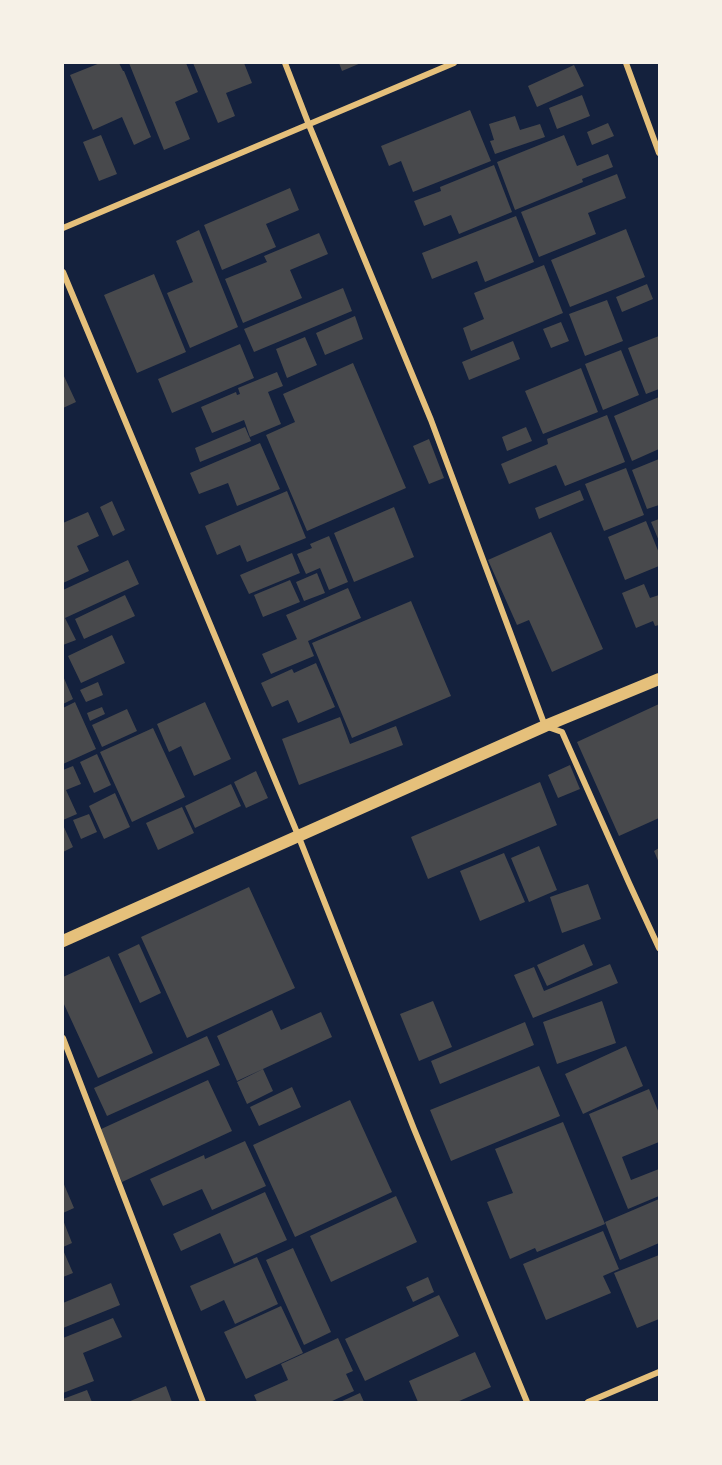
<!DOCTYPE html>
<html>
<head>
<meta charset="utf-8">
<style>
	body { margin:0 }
	#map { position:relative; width:722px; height:1465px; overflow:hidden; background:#14213d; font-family:"Golos Text",sans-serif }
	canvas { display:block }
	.frame { position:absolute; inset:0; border:64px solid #f6f1e7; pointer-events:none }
</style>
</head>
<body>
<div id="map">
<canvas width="722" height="1465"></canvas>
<div class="frame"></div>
</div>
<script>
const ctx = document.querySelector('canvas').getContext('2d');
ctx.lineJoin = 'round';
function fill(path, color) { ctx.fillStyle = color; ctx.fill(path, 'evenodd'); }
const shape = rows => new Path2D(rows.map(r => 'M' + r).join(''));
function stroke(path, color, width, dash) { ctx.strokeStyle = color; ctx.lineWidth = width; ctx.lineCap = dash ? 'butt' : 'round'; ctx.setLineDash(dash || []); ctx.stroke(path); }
const building = shape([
	[100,63,119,63,123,71,124,71,151,137,134,145,122,117,93,130,70,75],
	[129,63,186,63,198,92,175,102,190,139,164,150],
	[193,63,244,63,252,83,226,93,235,116,218,123],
	[339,63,361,63,342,71],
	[574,65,584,86,537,107,528,86],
	[582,95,590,116,557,129,549,108],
	[470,110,491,161,413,192,401,161,389,166,381,146],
	[515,116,520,130,540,124,545,137,495,154,490,141,494,140,489,124],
	[608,123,614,136,592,145,587,132],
	[101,135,117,174,99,181,83,142],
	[564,135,577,166,608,154,613,167,582,179,583,182,515,210,497,162],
	[494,165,512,212,459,234,451,215,424,226,414,201,441,191,440,187],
	[617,174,626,198,588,213,596,234,539,257,521,212],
	[290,188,299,210,266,224,276,247,222,270,204,225],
	[516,216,534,262,485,282,477,261,432,279,422,253],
	[626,229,645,277,570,307,551,260],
	[199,230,238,327,190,348,167,293,193,282,176,241],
	[319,233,328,254,290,270,302,298,243,323,225,279,267,262,264,256],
	[544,265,563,313,471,351,463,328,484,319,474,293],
	[154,274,186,352,137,373,104,295],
	[647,284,653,299,622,312,616,297],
	[343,288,352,311,254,352,244,329],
	[607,300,623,341,585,356,569,314],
	[355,316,363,339,325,355,316,333],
	[561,322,569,341,551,348,543,329],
	[659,336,659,389,646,394,628,348],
	[305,337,317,365,287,378,276,349],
	[513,341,520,359,469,380,462,362],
	[240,344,254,378,172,413,158,379],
	[621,350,639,395,603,410,585,364],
	[353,363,406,488,307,531,266,435,295,422,283,394],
	[581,368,598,412,543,434,525,391],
	[277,372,283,386,268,392,281,424,250,437,244,420,212,433,201,407,236,392,237,395,240,394,238,388],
	[63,374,76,402,63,408],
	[659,397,659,449,632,461,614,416],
	[607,415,625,462,565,486,556,465,509,484,501,464,548,444,547,439],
	[245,427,251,441,200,462,195,448],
	[526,427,532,441,507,451,502,437],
	[429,439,444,478,429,484,413,446],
	[260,443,280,489,237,506,228,483,199,494,190,473],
	[659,459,659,505,647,509,632,470],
	[626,468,644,515,604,531,585,484],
	[580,490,584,500,539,519,535,508],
	[287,491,306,538,247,562,240,545,217,555,205,526],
	[112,501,125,530,113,536,100,507],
	[394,507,414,557,354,582,334,533],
	[88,512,99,536,77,546,89,571,63,583,63,523],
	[659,519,659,541,651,522],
	[646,521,659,553,659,566,625,580,608,537],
	[551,532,603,649,552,672,529,620,517,625,488,560],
	[329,536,348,582,329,590,320,568,306,574,297,554,312,548,310,544],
	[292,553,300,573,249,594,240,575],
	[128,560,139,584,65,618,76,640,63,645,63,590],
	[317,573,325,593,304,601,296,582],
	[290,580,300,602,263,617,254,595],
	[644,584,650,598,659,595,659,625,655,626,653,621,636,628,622,593],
	[348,588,361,618,308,641,314,656,271,674,262,654,297,639,286,615],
	[125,595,135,616,84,639,75,619],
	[411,601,451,696,352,738,312,643],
	[112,635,125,663,81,683,68,656],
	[316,663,335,707,298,723,288,700,272,707,261,683,292,669,294,673],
	[63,676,73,699,63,704],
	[98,682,103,695,86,702,80,690],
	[75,702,96,749,63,764,63,708],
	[205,702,231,759,194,776,181,746,169,752,157,724],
	[659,704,659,818,619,836,577,742],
	[102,707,105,714,90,721,87,713],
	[127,709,137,731,102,747,92,725],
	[340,717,350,744,396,726,403,745,299,785,282,739],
	[153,728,185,797,132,822,100,752],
	[97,754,111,785,94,793,80,762],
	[570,765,580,789,558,798,548,775],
	[73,766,81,784,66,790,77,814,63,820,63,770],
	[256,771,268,798,246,808,234,782],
	[540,782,557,825,428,879,411,837],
	[231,784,241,806,195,828,185,806],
	[115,793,130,827,104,839,89,806],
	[182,807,194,833,158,850,146,823],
	[89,814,97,832,81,839,73,820],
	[63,825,73,847,63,852],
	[539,846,557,890,529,902,511,858],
	[659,848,659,863,654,851],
	[504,853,525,902,480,921,460,871],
	[588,884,601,919,562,933,550,897],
	[249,887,295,988,187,1038,141,937],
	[139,944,161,993,140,1003,118,954],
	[584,944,593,965,547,986,537,965],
	[109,956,153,1053,98,1078,63,1002,63,977],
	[610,964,618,983,533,1018,514,975,534,967,544,991],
	[433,1001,452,1047,419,1061,400,1014],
	[602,1001,616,1043,557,1064,543,1022],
	[272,1010,281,1030,321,1012,332,1037,237,1081,217,1036],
	[525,1022,534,1045,440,1084,431,1061],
	[207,1036,220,1065,107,1116,94,1088],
	[626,1046,643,1086,583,1114,565,1074],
	[539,1066,560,1116,451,1161,430,1110],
	[263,1069,273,1091,247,1104,237,1082],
	[208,1080,232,1131,122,1182,99,1130],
	[292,1087,301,1107,259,1126,250,1107],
	[649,1089,659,1113,659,1142,622,1157,631,1180,659,1169,659,1196,628,1209,589,1114],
	[350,1100,392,1192,295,1237,253,1145],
	[563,1122,605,1224,537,1252,535,1248,510,1259,487,1202,513,1193,495,1149],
	[245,1141,266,1186,212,1210,202,1189,163,1206,150,1179,204,1155,205,1159],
	[63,1182,74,1208,63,1213],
	[265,1192,287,1240,234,1264,220,1233,181,1251,173,1234],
	[396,1196,417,1242,331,1282,310,1236],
	[659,1199,659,1243,620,1260,605,1222],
	[63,1220,72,1243,63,1247],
	[603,1231,619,1269,603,1276,611,1293,546,1320,523,1264],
	[293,1248,331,1332,304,1345,266,1260],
	[63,1250,73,1273,63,1277],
	[659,1255,659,1319,637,1328,614,1273],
	[257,1257,278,1304,235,1324,224,1300,201,1311,190,1286],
	[428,1277,434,1292,413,1302,406,1287],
	[111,1283,120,1305,63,1328,63,1303],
	[439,1295,459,1336,365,1381,345,1339],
	[281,1306,303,1353,246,1379,224,1332],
	[113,1318,122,1337,83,1353,94,1381,63,1393,63,1338],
	[338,1338,353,1371,346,1374,354,1391,330,1402,257,1402,254,1395,288,1380,281,1364],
	[475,1352,491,1387,457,1402,418,1402,409,1381],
	[166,1386,172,1402,128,1402],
	[87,1390,92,1402,63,1402,63,1399],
	[360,1393,364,1402,340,1402]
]);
const minor = shape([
	[285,63,309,125,431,420,545,726,562,732,629,883,659,948],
	[626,63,659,153],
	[63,228,454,63],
	[63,272,298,835,414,1129,527,1402],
	[63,1038,203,1402],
	[588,1402,659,1372]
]);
const secondary = shape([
	[63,941,545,726,659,679]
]);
fill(building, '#48494c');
stroke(minor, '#e5c07b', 6);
stroke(secondary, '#e5c07b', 12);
</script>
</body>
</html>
